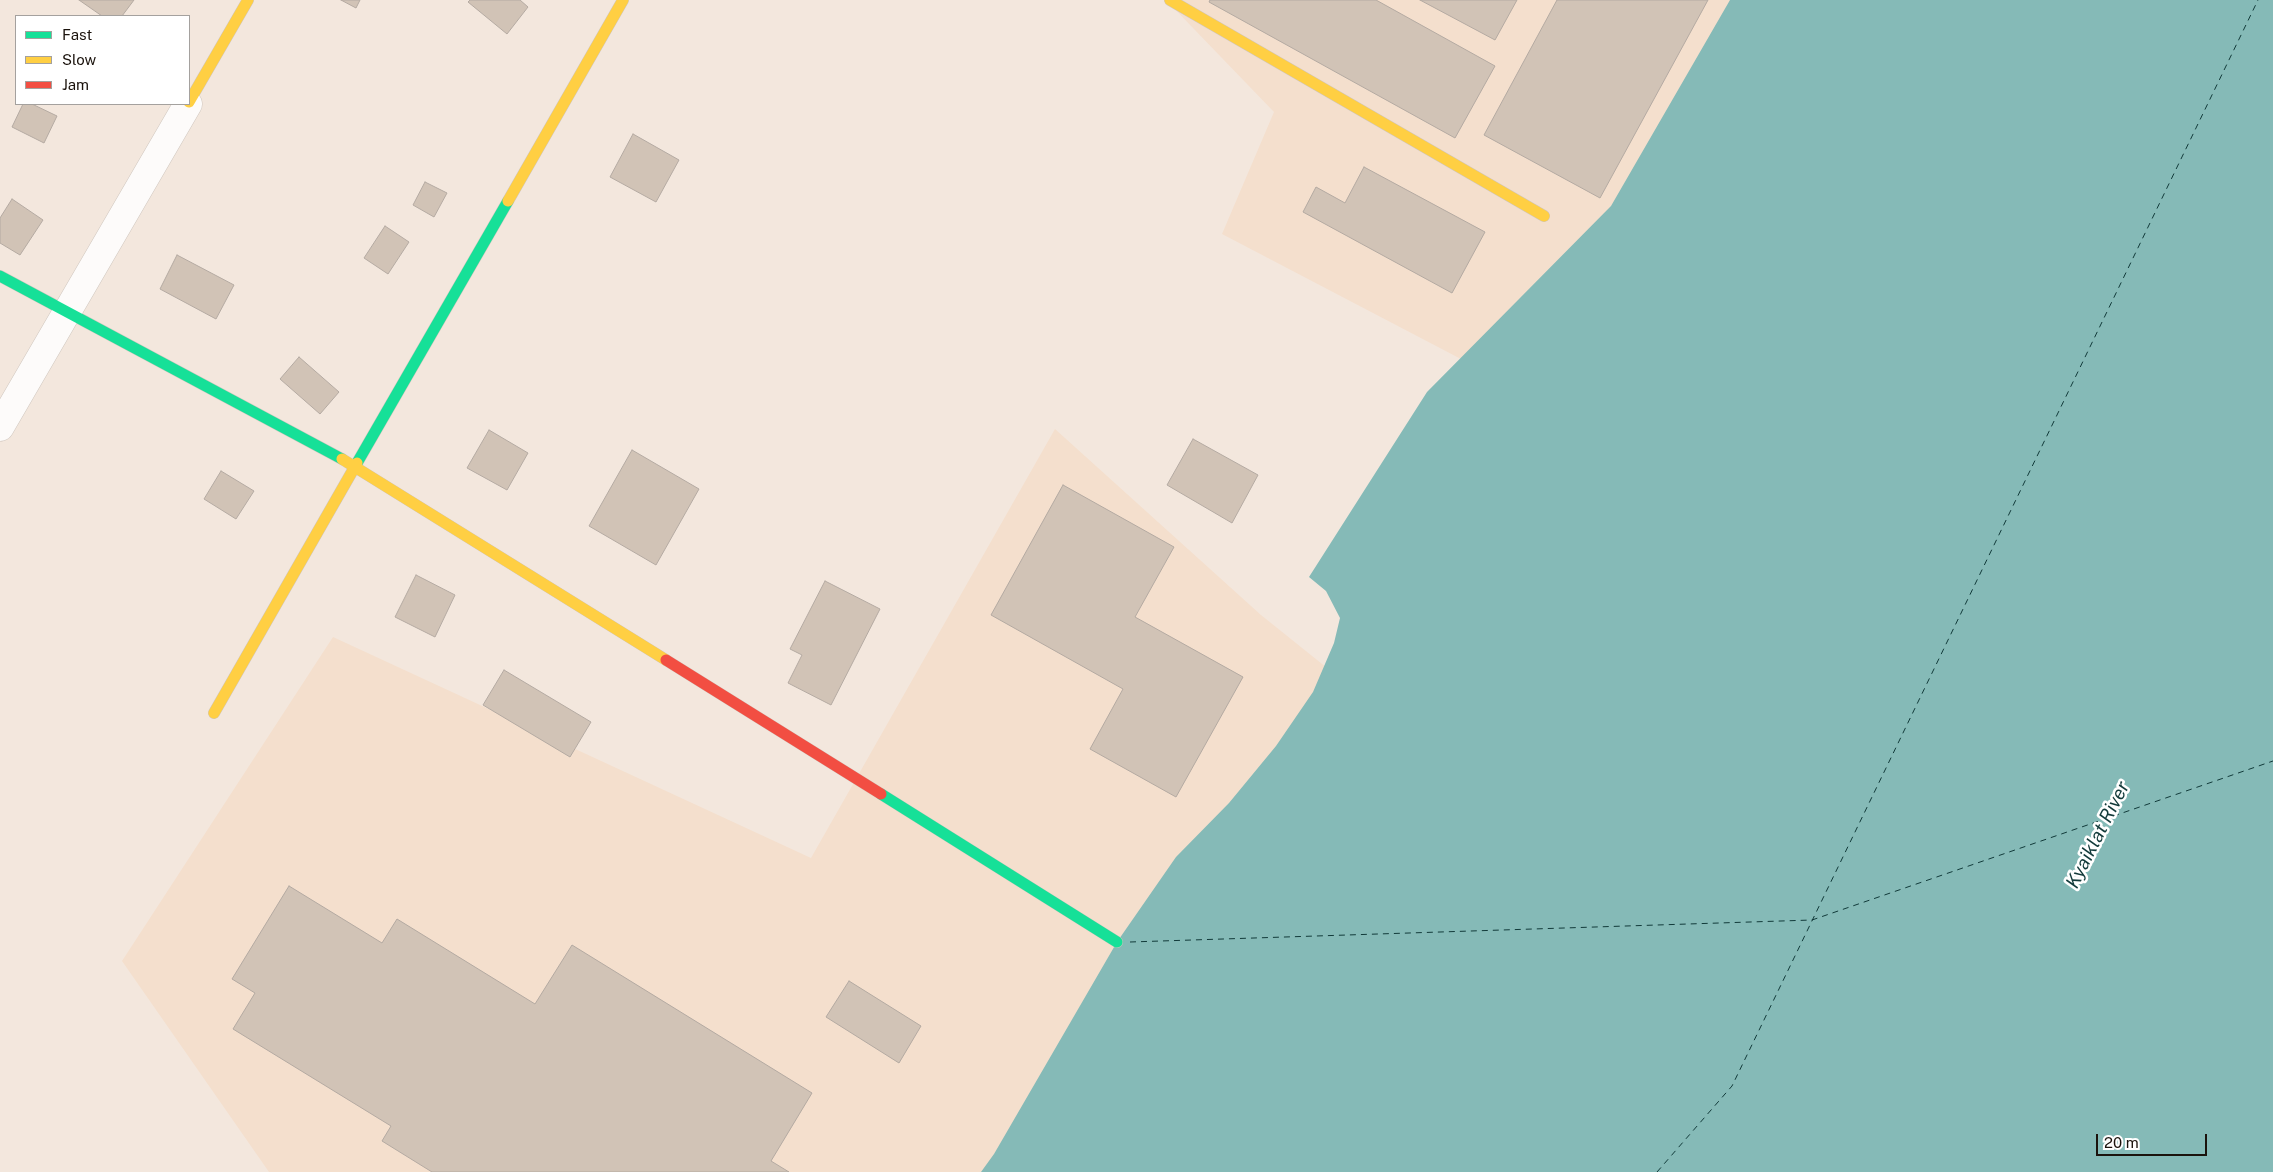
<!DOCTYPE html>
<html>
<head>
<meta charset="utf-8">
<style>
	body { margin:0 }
	#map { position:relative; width:2273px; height:1172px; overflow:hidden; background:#f3e7dd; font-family:"Public Sans",sans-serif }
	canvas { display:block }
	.legend { position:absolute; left:15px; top:15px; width:175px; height:90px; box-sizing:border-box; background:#fff; border:1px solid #a4a19e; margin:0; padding:6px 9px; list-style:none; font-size:15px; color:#1b130d }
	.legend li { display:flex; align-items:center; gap:10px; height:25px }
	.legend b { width:25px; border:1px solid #a4a19e }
	.scale { position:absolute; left:2096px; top:1134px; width:111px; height:22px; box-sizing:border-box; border:2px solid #1b130d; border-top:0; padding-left:6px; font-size:15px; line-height:18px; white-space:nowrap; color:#1b130d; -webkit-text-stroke:4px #fff; paint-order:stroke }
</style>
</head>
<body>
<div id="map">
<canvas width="2273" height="1172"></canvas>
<ul class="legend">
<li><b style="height:6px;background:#16e098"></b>Fast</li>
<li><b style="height:6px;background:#ffcf43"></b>Slow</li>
<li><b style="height:6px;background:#f24e42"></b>Jam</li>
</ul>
<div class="scale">20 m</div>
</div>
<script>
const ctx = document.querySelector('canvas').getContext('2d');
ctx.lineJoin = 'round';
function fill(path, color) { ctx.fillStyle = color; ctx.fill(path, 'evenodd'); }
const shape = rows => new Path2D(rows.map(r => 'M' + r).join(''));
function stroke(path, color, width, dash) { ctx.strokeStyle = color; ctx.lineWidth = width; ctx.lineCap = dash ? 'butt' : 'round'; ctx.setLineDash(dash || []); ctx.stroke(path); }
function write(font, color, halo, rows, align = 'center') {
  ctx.font = font + ' "Public Sans",sans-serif'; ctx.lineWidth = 5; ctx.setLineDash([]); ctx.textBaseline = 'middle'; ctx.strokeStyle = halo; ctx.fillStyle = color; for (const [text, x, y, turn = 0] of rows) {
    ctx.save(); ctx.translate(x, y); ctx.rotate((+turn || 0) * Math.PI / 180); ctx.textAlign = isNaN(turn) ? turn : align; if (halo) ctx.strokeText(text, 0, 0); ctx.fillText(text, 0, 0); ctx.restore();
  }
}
const built = shape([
	[1166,0,1797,0,1503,381,1222,234,1274,112],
	[1055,429,1261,615,1367,700,1112,1172,269,1172,122,961,333,637,811,858]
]);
const water = shape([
	[1730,0,2273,0,2273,1172,981,1172,994,1154,1117,942,1176,857,1229,803,1276,746,1313,692,1334,643,1340,618,1326,591,1309,577,1427,392,1611,206]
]);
const ferry = shape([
	[1130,942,1812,920,2273,761],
	[1657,1172,1732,1086,2258,0]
]);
const building = shape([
	[79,0,134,0,122,16,102,16,79,0],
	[341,0,360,0,356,8,341,0],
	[470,0,520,0,528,7,507,34,468,2,470,0],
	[1210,0,1376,0,1495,66,1455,138,1209,2,1210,0],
	[1420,0,1517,0,1495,40,1420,0],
	[1557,0,1708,0,1600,198,1484,135,1557,0],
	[23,104,32,104,57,116,44,143,12,127,23,104],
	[633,134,679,160,656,202,610,177,633,134],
	[1364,167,1485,232,1452,293,1303,212,1316,187,1345,203,1364,167],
	[425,182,447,193,434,217,413,205,425,182],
	[12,199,43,220,20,255,0,243,0,218,12,199],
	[385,226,409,242,388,274,364,258,385,226],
	[177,255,234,285,216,319,160,289,177,255],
	[299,357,339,392,320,414,280,379,299,357],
	[489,430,528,453,507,490,467,468,489,430],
	[1193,439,1258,475,1232,523,1167,485,1193,439],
	[632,450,699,489,656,565,589,526,632,450],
	[221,471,254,491,236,519,204,499,221,471],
	[1063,485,1174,547,1135,617,1243,677,1176,797,1090,749,1123,689,991,615,1063,485],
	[416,575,455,595,435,637,395,617,416,575],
	[825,581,880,609,831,705,788,683,802,655,790,649,825,581],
	[504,670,591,722,570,757,483,705,504,670],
	[289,886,382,943,397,919,535,1004,572,945,812,1093,771,1161,789,1172,432,1172,382,1141,391,1126,233,1029,255,993,232,979,289,886],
	[849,981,921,1026,899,1063,826,1017,849,981]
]);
const street = shape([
	[0,427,188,104]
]);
const fast = shape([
	[0,276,342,459],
	[357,463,508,201],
	[881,794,1117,942]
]);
const slow = shape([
	[1170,0,1544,216],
	[189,102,248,0],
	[508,201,623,0],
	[342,459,666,660],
	[214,713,357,463]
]);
const jam = shape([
	[666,660,881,794]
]);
const waterNames = [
	["Kyaiklat River",2098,835,-63]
];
fill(built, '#f4dfcd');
fill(water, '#85bab7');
stroke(ferry, '#123a3a', 1, [6, 5]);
fill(building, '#d1c3b6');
stroke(building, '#b4aaa2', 1);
stroke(street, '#cfc6be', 29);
stroke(fast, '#cfc6be', 12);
stroke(slow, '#cfc6be', 12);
stroke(jam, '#cfc6be', 12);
stroke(street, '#fdfbfa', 28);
stroke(fast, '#16e098', 11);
stroke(slow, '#ffcf43', 11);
stroke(jam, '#f24e42', 11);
write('italic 19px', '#123a3a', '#fff', waterNames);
</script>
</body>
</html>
